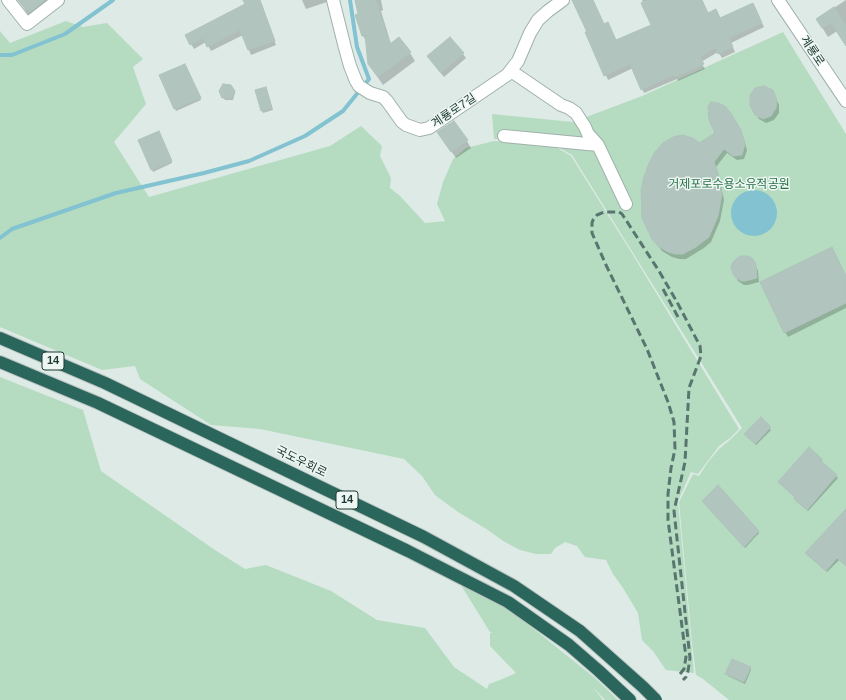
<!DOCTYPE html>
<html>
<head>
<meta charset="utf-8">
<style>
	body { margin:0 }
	canvas { display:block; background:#ddeae5 }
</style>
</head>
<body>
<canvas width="846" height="700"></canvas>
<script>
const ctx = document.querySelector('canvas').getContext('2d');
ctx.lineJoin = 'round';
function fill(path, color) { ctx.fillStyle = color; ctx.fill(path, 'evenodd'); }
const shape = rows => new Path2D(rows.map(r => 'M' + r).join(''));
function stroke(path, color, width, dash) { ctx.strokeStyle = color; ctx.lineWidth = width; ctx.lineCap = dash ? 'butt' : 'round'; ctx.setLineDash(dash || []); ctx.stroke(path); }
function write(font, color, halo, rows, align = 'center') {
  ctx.font = font + ' Arial,"Noto Sans KR",sans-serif'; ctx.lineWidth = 3; ctx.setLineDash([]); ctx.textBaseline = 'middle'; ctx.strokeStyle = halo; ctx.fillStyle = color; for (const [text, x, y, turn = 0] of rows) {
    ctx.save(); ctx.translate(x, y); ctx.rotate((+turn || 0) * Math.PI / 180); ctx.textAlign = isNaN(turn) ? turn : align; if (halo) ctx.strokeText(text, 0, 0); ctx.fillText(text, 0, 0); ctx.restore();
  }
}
const green = shape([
	[66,21,83,27,107,23,143,59,133,67,146,104,114,142,149,197,330,146,361,126,382,146,380,156,391,178,390,188,400,196,425,223,445,221,437,204,443,182,453,159,466,148,494,141,537,144,556,147,571,156,633,255,739,429,730,438,719,446,698,474,691,472,678,501,694,673,666,670,653,651,642,640,638,613,623,588,613,574,606,560,585,557,577,546,565,542,555,548,551,554,536,554,520,550,503,541,488,530,458,512,435,495,422,476,404,459,260,429,211,425,140,379,135,366,102,370,0,327,0,313,72,341,0,313,0,31,10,43],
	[783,32,846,134,846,700,729,700,703,679,696,675,692,643,679,502,693,474,699,476,708,462,719,449,731,439,742,428,572,155,556,146,515,140,494,139,492,114,573,122,642,96],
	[0,377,83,410,101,471,215,550,245,569,266,565,331,591,377,620,425,628,454,667,487,689,489,684,500,680,516,673,490,646,490,633,493,632,490,632,459,582,501,604,510,610,595,678,618,700,605,700,592,686,603,700,0,700]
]);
const water = shape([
	'731 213a23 23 0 1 1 46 0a23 23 0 1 1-46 0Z'
]);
const shadow = shape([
	[19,0,60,0,35,19,27,13],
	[250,0,259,0,276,45,251,55,243,35,211,51,206,42,194,49,186,35,246,4],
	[302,0,326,0,327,2,306,9],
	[356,0,381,0,383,10,381,11,391,44,410,53,415,61,383,85,374,72,369,64,367,42,363,36,357,15,359,14],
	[579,0,592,0,604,25,616,41,652,26,642,0,702,0,708,14,720,19,755,8,764,27,731,43,735,52,722,58,718,52,701,62,705,69,678,81,677,79,644,93,633,68,608,80,588,32],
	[846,0,846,46,837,31,828,37,817,19],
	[463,54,466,58,444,77,431,61],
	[186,67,201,100,176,111,160,76],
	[231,86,235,93,233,100,225,100,220,91],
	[266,88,273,110,263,113,262,111],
	[775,96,779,105,779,113,774,120,766,123,759,119,751,105],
	[731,115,743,136,747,150,744,159,737,160,727,153,716,167,719,176,724,200,720,221,711,242,704,248,686,259,679,259,672,257,662,251,653,238,699,144,716,133],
	[160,134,172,163,153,172,152,170],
	[443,140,467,141,471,148,456,158],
	[754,262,758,271,759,282,748,285,744,285,738,281,735,275],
	[846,277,846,308,788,337,785,332],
	[761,419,771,430,756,445,747,436],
	[821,459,822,461,821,462,838,478,808,511,796,501,796,498,780,482],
	[703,501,758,531,759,533,745,548],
	[846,510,846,566,839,560,827,572,808,555],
	[750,668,751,670,745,684,728,676,727,674]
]);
const stream = shape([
	[0,55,12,55,65,34,113,0],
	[0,238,12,229,116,193,204,173,249,161,305,136,343,111,369,79,357,47,350,0]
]);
const building = shape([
	[18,0,45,0,30,12,22,5,18,0],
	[243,0,260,0,275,41,248,50,240,30,207,47,203,38,190,45,185,35,245,4,243,0],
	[355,0,376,0,390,44,399,37,411,52,378,77,368,64,365,35,362,36,355,15,358,14,355,0],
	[572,0,593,0,604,24,608,22,616,40,651,25,641,3,648,0,702,0,708,13,716,9,720,18,753,3,762,23,729,38,733,47,718,54,715,48,700,57,704,64,675,77,674,75,641,90,630,64,604,76,585,32,587,32,572,0],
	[834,7,846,26,846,46,831,23,822,28,816,19,834,7],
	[450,37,464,53,441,73,427,56,450,37],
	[185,64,201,98,174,109,159,75,185,64],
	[223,84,231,85,235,91,232,98,222,98,219,91,223,84],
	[764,86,773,90,777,100,776,108,771,116,763,119,755,115,750,105,750,95,755,88,764,86],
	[266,87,272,108,261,111,255,90,266,87],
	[711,102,718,103,725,106,732,115,741,130,745,144,742,155,733,156,724,149,714,162,717,170,722,194,718,216,709,237,696,247,683,254,675,254,668,252,658,246,652,239,642,218,641,190,644,177,649,163,655,152,663,143,673,137,682,135,693,138,699,143,715,133,709,120,708,106,711,102],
	[454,121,468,140,451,152,437,132,454,121],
	[159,131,172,161,151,170,138,140,159,131],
	[832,247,846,276,846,303,784,333,760,282,832,247],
	[740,256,748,256,752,258,755,262,756,266,757,278,745,281,741,281,734,276,731,268,732,264,734,261,740,256],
	[761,417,771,427,755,444,744,434,761,417],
	[809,447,822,459,820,460,837,475,807,510,794,499,795,497,778,482,809,447],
	[718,485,759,531,744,547,702,501,718,485],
	[846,509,846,566,837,558,826,571,805,553,846,509],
	[732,659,751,667,744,682,725,674,732,659]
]);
const minor = shape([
	[8,0,27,24,58,0],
	[333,0,345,48,350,66,356,81,359,86,370,93,383,97,387,101,402,122,406,125,420,130,429,128,507,75,518,61,530,33,538,20,548,11,563,0],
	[778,0,846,101],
	[511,71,561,105,569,108,576,113,585,127,588,134,598,145,626,204],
	[504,136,598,145]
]);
const highway = shape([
	[0,338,105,383,424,537,514,586,580,631],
	[0,362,98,403,408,551,508,602,569,645,599,671,630,700]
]);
const rail = shape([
	[663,289,678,317],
	[680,674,684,669,686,657,668,520,668,494,671,468,675,449,674,422,668,402,647,349,606,265,592,233,592,223,593,220,597,215,604,212,619,212,622,214,659,271,677,302,700,346,701,356,689,388,685,462,674,511,690,658,688,671,686,677,683,680]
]);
const highwayBridge = shape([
	[580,631,643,687,656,700]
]);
const shields = [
	[53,361,22],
	[347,500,22]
];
const shieldNames = [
	["14",53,361],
	["14",347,500]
];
const streetNames = [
	["계룡로",812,51,56],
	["계룡로7길",454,111,-34],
	["국도우회로",301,462,26]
];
const parkNames = [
	["거제포로수용소유적공원",729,185]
];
fill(green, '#b5dcc1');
fill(water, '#82c2d1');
fill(shadow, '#0003');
stroke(stream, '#82c2d1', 4);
fill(building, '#b2c4be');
stroke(building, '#afc3bc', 1);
stroke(minor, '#a0b1ac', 14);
stroke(highway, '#bcc4c2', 14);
stroke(minor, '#fff', 12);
stroke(highway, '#2a665c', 12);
stroke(rail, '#58756f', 3, [8, 4]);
stroke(highwayBridge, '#bcc4c2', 14, []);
stroke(highwayBridge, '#2a665c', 12);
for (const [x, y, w] of shields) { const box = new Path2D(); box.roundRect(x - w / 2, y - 9, w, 18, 3); ctx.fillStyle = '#edf6f2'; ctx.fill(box); stroke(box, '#1e3933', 1); }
write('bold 11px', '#1e3933', null, shieldNames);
write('12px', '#1e3933', '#edf6f2', streetNames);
write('12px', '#287147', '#edf6f2', parkNames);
</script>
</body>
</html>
